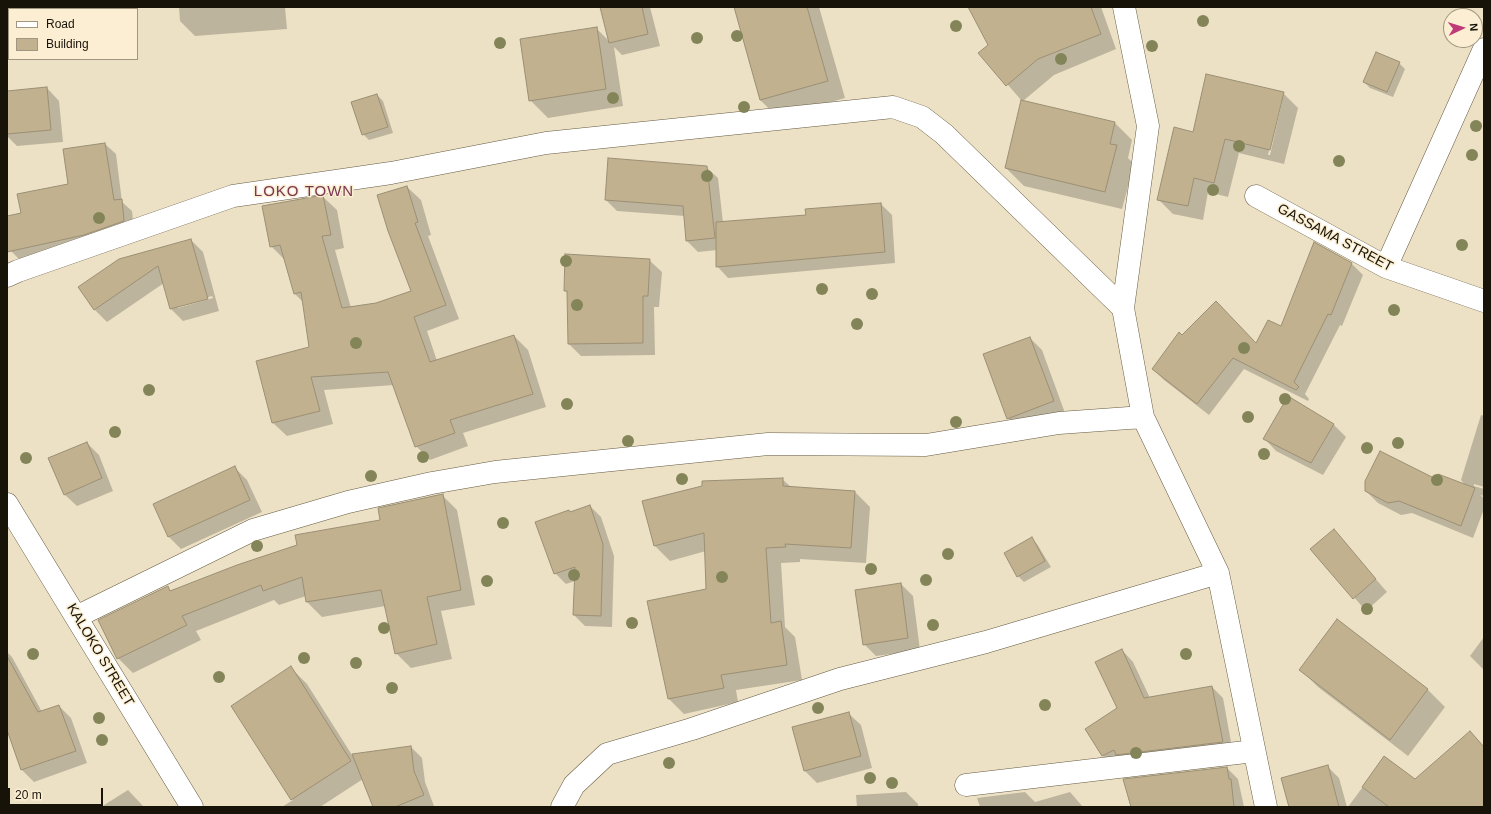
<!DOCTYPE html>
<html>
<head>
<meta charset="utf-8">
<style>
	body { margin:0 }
	#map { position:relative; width:1491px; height:814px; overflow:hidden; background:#ede1c5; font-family:Arial,sans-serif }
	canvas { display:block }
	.frame { position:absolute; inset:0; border:8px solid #181309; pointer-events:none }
	.legend { position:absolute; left:8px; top:8px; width:130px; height:52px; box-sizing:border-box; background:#fbeed2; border:1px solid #a09682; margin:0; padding:5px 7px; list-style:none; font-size:12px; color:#181309 }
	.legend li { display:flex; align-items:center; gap:8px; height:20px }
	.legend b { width:20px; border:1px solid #a09682 }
	.north { position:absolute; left:1443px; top:8px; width:40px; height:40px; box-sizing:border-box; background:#fbeed2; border:1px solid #a09682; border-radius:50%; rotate:86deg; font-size:11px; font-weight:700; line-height:16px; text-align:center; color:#181309 }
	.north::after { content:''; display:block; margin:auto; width:14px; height:18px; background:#c03978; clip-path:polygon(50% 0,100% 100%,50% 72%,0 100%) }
	.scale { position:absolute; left:8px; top:788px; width:95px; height:18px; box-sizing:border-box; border:2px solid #181309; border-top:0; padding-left:5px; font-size:12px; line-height:14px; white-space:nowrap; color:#181309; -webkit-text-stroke:3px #fbeed2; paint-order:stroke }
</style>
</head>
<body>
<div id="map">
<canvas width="1491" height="814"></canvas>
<div class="frame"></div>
<ul class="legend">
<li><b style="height:5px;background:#fff"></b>Road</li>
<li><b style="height:11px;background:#c1b18e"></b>Building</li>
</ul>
<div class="north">N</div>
<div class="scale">20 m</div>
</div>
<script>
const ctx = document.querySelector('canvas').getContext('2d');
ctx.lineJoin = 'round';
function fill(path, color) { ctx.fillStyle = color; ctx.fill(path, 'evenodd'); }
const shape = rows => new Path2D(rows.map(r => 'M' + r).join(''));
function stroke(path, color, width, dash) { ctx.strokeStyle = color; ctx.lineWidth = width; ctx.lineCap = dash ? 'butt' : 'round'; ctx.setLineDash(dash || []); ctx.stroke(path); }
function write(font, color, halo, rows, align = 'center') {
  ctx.font = font + ' Arial,sans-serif'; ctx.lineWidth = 3; ctx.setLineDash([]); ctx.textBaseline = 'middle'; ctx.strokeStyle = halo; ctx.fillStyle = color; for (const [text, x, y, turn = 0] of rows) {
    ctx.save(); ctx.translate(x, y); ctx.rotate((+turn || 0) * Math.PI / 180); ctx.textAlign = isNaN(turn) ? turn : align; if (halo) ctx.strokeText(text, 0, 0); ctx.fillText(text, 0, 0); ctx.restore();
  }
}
const shadow = shape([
	[179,7,285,7,287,29,195,36,180,21],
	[601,7,650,7,660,46,622,55,614,47,623,106,548,118,530,100,596,28,609,41],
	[735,7,819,7,845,98,778,117,760,100],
	[969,7,1101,7,1116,49,1054,75,1023,101,1115,123,1132,140,1128,158,1134,164,1122,209,1024,186,1006,168,1022,101,980,53,989,45],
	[1399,63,1405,69,1393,97,1370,88,1364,82],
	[47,88,59,101,63,142,17,146,7,136,7,92],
	[1283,93,1298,108,1284,164,1239,153,1228,197,1208,192,1203,220,1173,214,1158,199,1194,133],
	[1280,102,1282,102,1270,155,1268,155],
	[377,95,383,101,393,133,369,140,363,134],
	[105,144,116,154,122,202,132,211,134,231,21,261,11,251,7,235,7,217,22,213,69,184,64,150],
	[706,167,718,178,723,223,807,216,881,204,892,215,895,263,728,278,717,266,717,250,698,252,687,241,685,216,617,211,606,200],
	[407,187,421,200,431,235,428,236,459,319,427,331,437,361,514,336,528,350,546,407,463,433,468,446,430,460,416,446,394,385,324,390,333,424,287,436,273,423,258,362,310,348,304,303,295,294,285,260,271,246,323,197,337,210,344,248,335,250,351,308,376,304,413,291],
	[191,240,203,252,219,311,183,321,171,309,164,283,107,322,95,310,80,288],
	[212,296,213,298,178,308,178,306],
	[649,260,662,272,659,307,654,307,655,355,581,356,569,344,568,294,565,290],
	[1351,263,1363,275,1342,326,1340,325,1305,394,1309,399,1308,401,1244,369,1209,415,1164,380,1153,369,1182,336,1256,344,1281,327],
	[1030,338,1042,350,1065,413,1020,430,1008,418],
	[1288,397,1334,425,1346,437,1323,475,1276,451,1264,438],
	[1481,415,1484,416,1484,487,1474,484,1474,486,1484,489,1484,496,1480,495,1484,498,1484,509,1473,538,1412,513,1401,515,1378,503,1366,491,1466,486,1461,480],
	[87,443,99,455,113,491,77,506,64,494],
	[235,468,247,480,262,512,181,549,169,537,154,504],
	[782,479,791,487,855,492,870,507,866,563,800,559,800,562,781,563,785,627,795,637,802,680,736,690,738,702,684,714,669,699,707,589,706,551,670,561,655,546,643,502],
	[442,495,457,510,475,605,441,611,452,659,411,668,396,653,385,606,322,617,307,602,306,596,279,605,274,600,196,631,201,640,133,673,118,658,167,587,172,592,382,521],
	[590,506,601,517,614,556,612,627,585,626,574,615,575,581,566,584,555,573,571,513],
	[1334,531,1387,592,1366,611,1312,549],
	[1031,538,1037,544,1051,567,1024,582,1018,576],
	[901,584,913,596,920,650,876,656,864,644],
	[1338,621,1428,690,1445,707,1408,756,1318,687,1301,670],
	[1484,637,1484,670,1470,656],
	[1122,650,1133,662,1150,698,1212,687,1223,698,1233,753,1114,767,1103,756,1086,730,1118,708],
	[7,652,12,657,42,712,59,706,71,718,87,763,34,782,22,770,7,727],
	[291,668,307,684,352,755,411,747,422,758,425,782,434,806,374,807,363,779,320,807,282,807,293,800,232,706],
	[848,713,861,725,872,768,817,783,805,771],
	[1470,732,1484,747,1484,807,1348,807,1384,758,1415,781],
	[1327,766,1339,778,1347,807,1290,807],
	[1227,768,1238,779,1244,807,1132,807],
	[128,790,144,807,101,807],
	[906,792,918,804,918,807,857,807,856,795],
	[1025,792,1035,802,1070,792,1083,807,980,807,977,798]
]);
const building = shape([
	[600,7,642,7,648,34,609,43,600,7],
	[734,7,807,7,828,81,760,100,734,7],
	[968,7,1091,7,1101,34,1038,59,1006,86,978,53,988,45,968,7],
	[597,27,606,89,529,101,520,39,597,27],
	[1376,52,1400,62,1387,92,1363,82,1376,52],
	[1206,74,1284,92,1270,150,1225,139,1214,183,1194,178,1188,206,1157,200,1174,127,1193,132,1206,74],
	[47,87,51,130,7,134,7,91,47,87],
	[377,94,388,127,362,135,351,102,377,94],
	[1021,100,1115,122,1110,144,1117,145,1105,192,1005,168,1021,100],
	[105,143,114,200,122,199,124,221,84,235,7,252,7,216,21,213,17,194,68,184,63,149,105,143],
	[608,158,707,166,715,238,686,241,683,206,605,200,608,158],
	[407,186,418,222,415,223,446,305,414,317,430,362,514,335,533,394,450,420,455,433,415,447,388,372,311,377,320,411,272,423,256,361,309,347,301,292,294,294,280,245,270,247,262,206,323,195,331,235,322,236,342,308,376,303,411,291,388,231,377,195,407,186],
	[881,203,885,252,716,267,716,222,806,215,805,209,881,203],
	[191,239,208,299,170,309,158,266,94,310,78,287,119,259,191,239],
	[1314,242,1352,263,1331,315,1328,314,1294,382,1299,387,1296,390,1233,358,1197,404,1152,369,1179,332,1182,335,1216,301,1256,343,1268,320,1281,326,1314,242],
	[565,254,650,259,648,296,643,296,643,343,568,344,567,291,564,291,565,254],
	[1030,337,1054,401,1007,419,983,354,1030,337],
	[1288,396,1334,424,1311,463,1263,439,1288,396],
	[87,442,102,478,64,495,48,458,87,442],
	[1380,451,1436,479,1438,474,1475,488,1461,526,1399,501,1388,503,1365,491,1365,481,1380,451],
	[235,466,250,500,168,537,153,504,235,466],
	[783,478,783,486,855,491,851,548,785,544,786,547,766,548,771,623,781,621,787,665,721,675,724,688,668,699,647,601,706,589,704,533,654,546,642,501,702,486,702,481,783,478],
	[443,494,461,590,427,597,437,644,395,654,381,590,306,602,302,577,263,591,261,585,182,616,187,625,117,659,98,620,168,586,170,591,237,565,297,545,295,535,380,520,378,508,443,494],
	[590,505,603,544,601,616,573,615,575,567,554,574,535,522,569,510,570,512,590,505],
	[1334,529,1376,579,1353,599,1310,549,1334,529],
	[1032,537,1045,561,1017,577,1004,553,1032,537],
	[901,583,908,638,863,645,855,590,901,583],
	[1337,619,1428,689,1390,740,1299,670,1337,619],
	[1122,649,1144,698,1212,686,1223,742,1116,755,1114,750,1102,756,1085,729,1117,708,1095,662,1122,649],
	[7,656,38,712,59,705,76,751,21,770,7,730,7,656],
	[291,666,351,761,291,800,231,706,291,666],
	[849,712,861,756,804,771,792,727,849,712],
	[1470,731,1484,747,1484,807,1389,807,1362,787,1384,756,1415,779,1470,731],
	[411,746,414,771,424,795,395,807,373,807,352,754,411,746],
	[1328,765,1339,807,1289,807,1281,778,1328,765],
	[1227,767,1229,779,1231,779,1234,807,1131,807,1123,779,1227,767]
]);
const minor = shape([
	[1124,7,1148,126,1123,308,1143,417,1218,573,1266,807],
	[1256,196,1386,267,1484,301],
	[1386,267,1484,49],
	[7,276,18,271,233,196,391,173,546,143,893,107,922,117,944,134,1123,308],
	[7,504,192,807],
	[76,617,253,530,348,502,432,483,495,472,768,444,926,445,1059,423,1143,417],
	[966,785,1254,751],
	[562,807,574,785,607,754,692,729,840,679,986,642,1218,573]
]);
const trees = [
	[1203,21],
	[956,26],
	[737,36],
	[697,38],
	[500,43],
	[1152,46],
	[1061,59],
	[613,98],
	[744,107],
	[1476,126],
	[1239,146],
	[1472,155],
	[1339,161],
	[707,176],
	[1213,190],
	[99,218],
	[1462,245],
	[566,261],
	[822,289],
	[872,294],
	[577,305],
	[1394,310],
	[857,324],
	[356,343],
	[1244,348],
	[149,390],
	[1285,399],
	[567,404],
	[1248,417],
	[956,422],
	[115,432],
	[628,441],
	[1398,443],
	[1367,448],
	[1264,454],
	[423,457],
	[26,458],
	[371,476],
	[682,479],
	[1437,480],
	[503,523],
	[257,546],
	[948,554],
	[871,569],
	[574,575],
	[722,577],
	[926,580],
	[487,581],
	[1367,609],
	[632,623],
	[933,625],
	[384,628],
	[33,654],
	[1186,654],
	[304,658],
	[356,663],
	[219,677],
	[392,688],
	[1045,705],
	[818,708],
	[99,718],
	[102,740],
	[1136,753],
	[669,763],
	[870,778],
	[892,783]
];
const streetNames = [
	["GASSAMA STREET",1335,238,28],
	["KALOKO STREET",100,655,59]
];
const neighbourhoodNames = [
	["LOKO TOWN",304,192]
];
fill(shadow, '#0003');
fill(building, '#c1b18e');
stroke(building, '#9a8f75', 1);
stroke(minor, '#655b42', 23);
stroke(minor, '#fff', 22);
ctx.fillStyle = '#838559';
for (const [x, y] of trees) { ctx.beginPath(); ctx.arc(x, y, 6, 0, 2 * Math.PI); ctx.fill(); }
write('14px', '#181309', '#fbeed2', streetNames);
ctx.letterSpacing = '1px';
write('15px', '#7a3753', '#fbeed2', neighbourhoodNames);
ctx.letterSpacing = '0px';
</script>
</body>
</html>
